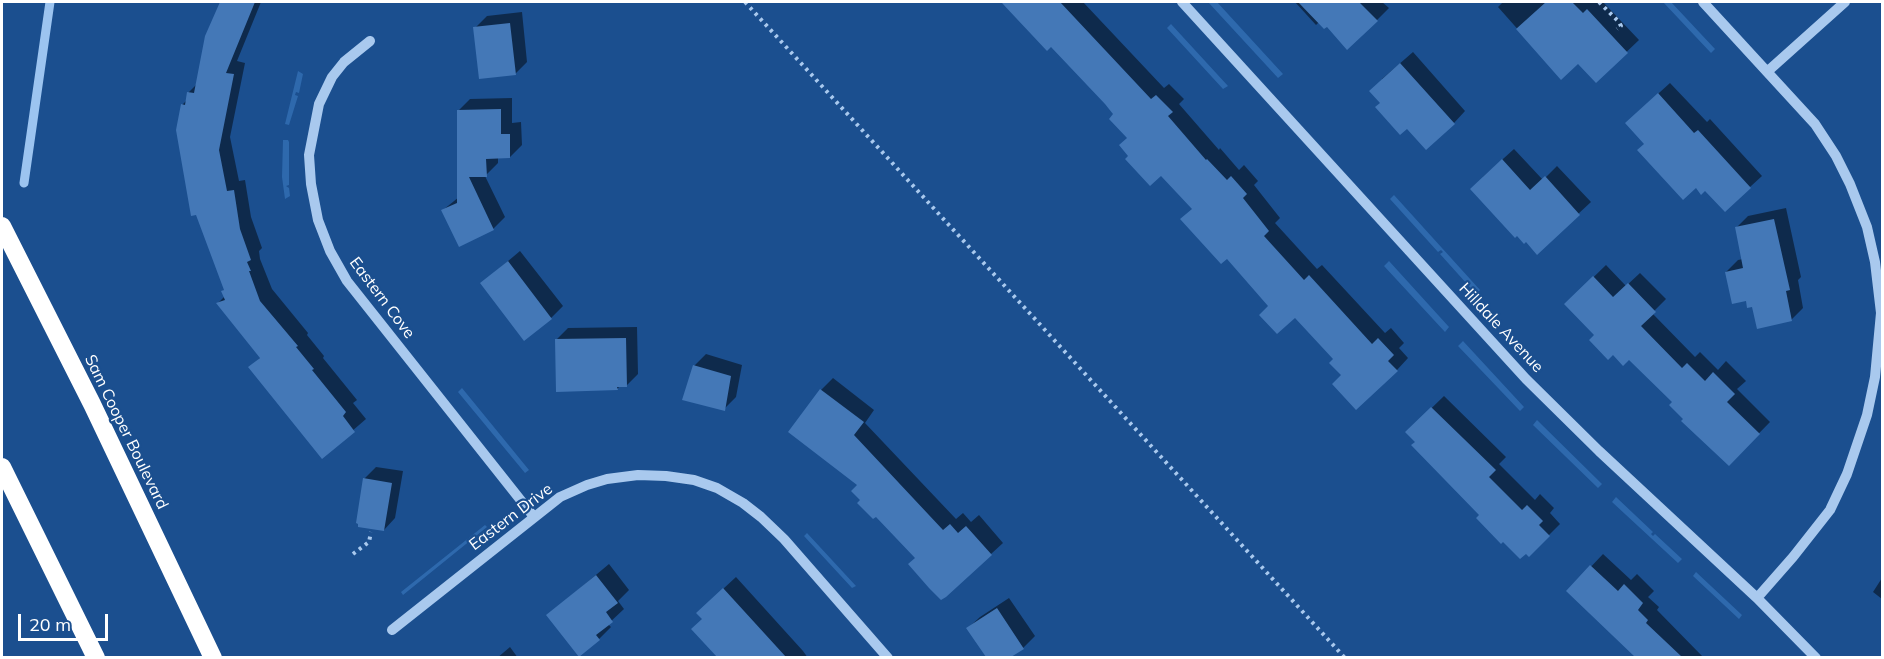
<!DOCTYPE html>
<html>
<head>
<meta charset="utf-8">
<style>
	body { margin:0 }
	#map { position:relative; width:1884px; height:659px; overflow:hidden; background:#1b4f8f; font-family:Mulish,sans-serif }
	canvas { display:block }
	.frame { position:absolute; inset:0; border:3px solid #fff; pointer-events:none }
	.scale { position:absolute; left:18px; top:614px; width:90px; height:27px; box-sizing:border-box; border:3px solid #fff; border-top:0; padding-left:8px; font-size:18px; line-height:21px; white-space:nowrap; color:#fff; -webkit-text-stroke:4px #1b4f8f; paint-order:stroke }
</style>
</head>
<body>
<div id="map">
<canvas width="1884" height="659"></canvas>
<div class="frame"></div>
<div class="scale">20 m</div>
</div>
<script>
const ctx = document.querySelector('canvas').getContext('2d');
ctx.lineJoin = 'round';
function fill(path, color) { ctx.fillStyle = color; ctx.fill(path, 'evenodd'); }
const shape = rows => new Path2D(rows.map(r => 'M' + r).join(''));
function stroke(path, color, width, dash) { ctx.strokeStyle = color; ctx.lineWidth = width; ctx.lineCap = dash ? 'butt' : 'round'; ctx.setLineDash(dash || []); ctx.stroke(path); }
function write(font, color, halo, rows, align = 'center') {
  ctx.font = font + ' Mulish,sans-serif'; ctx.lineWidth = 4.5; ctx.setLineDash([]); ctx.textBaseline = 'middle'; ctx.strokeStyle = halo; ctx.fillStyle = color; for (const [text, x, y, turn = 0] of rows) {
    ctx.save(); ctx.translate(x, y); ctx.rotate((+turn || 0) * Math.PI / 180); ctx.textAlign = isNaN(turn) ? turn : align; if (halo) ctx.strokeText(text, 0, 0); ctx.fillText(text, 0, 0); ctx.restore();
  }
}
const green = shape([
	[1208,2,1217,2,1283,74,1278,78],
	[1663,2,1671,2,1715,49,1711,53],
	[1171,24,1228,86,1223,89,1167,28],
	[298,71,303,74,299,93,296,92,295,95,298,96,289,125,285,124],
	[283,140,288,140,289,142,289,185,286,186,289,188,290,196,285,199,282,177],
	[1394,195,1480,290,1476,294,1440,254,1443,252,1441,250,1438,252,1390,199],
	[1389,261,1449,327,1445,332,1384,266],
	[1463,341,1524,407,1520,411,1458,346],
	[462,388,529,470,525,473,458,392],
	[1537,420,1602,484,1598,488,1533,425],
	[1616,497,1653,532,1651,534,1653,536,1655,534,1682,559,1678,563,1612,502],
	[485,525,487,527,403,595,401,592],
	[807,533,856,586,852,588,804,536],
	[1696,572,1742,615,1739,619,1693,576]
]);
const shadow = shape([
	[221,2,261,2,237,61,245,63,230,137,239,181,245,180,251,217,262,248,259,251,260,259,272,289,308,333,307,335,324,356,323,358,357,400,353,403,366,419,322,457,250,367,261,357,218,303,225,296,223,291,225,289,196,213,182,105,187,100,189,92,197,84,207,36],
	[1001,2,1083,2,1164,88,1169,84,1184,99,1179,104,1219,150,1220,148,1239,170,1244,165,1258,181,1254,185,1280,218,1275,223,1317,269,1322,265,1385,333,1391,328,1404,343,1399,348,1408,358,1397,370,1343,375,1335,359,1295,316,1270,306,1193,209,1128,137,1115,114,1051,45],
	[1295,2,1382,2,1389,8,1377,20,1327,25,1319,22,1316,25],
	[1503,2,1603,2,1639,40,1596,81,1578,62,1561,78,1498,7],
	[522,12,527,62,515,74,475,28,487,16],
	[1413,52,1465,111,1454,123,1382,103,1382,79],
	[1670,83,1707,122,1710,119,1762,176,1750,187,1705,189,1639,111],
	[512,98,512,123,521,122,522,145,510,157,498,157,498,163,485,176,505,217,493,229,443,210,459,197,458,111,470,99],
	[1514,149,1543,180,1557,166,1591,202,1537,252,1526,240,1483,177],
	[1786,208,1801,277,1798,280,1803,308,1791,320,1753,305,1747,300,1726,272,1738,260,1743,259,1736,228,1748,216],
	[520,251,563,306,551,318,482,283],
	[1606,265,1626,286,1640,273,1666,299,1652,313,1695,357,1700,352,1718,370,1726,361,1746,381,1737,389,1770,422,1729,464,1685,419,1674,402,1629,358,1596,335,1566,304],
	[637,327,638,374,626,386,620,386,617,389,556,340,568,328],
	[706,354,742,365,736,397,724,409,694,366],
	[833,378,874,410,865,423,956,519,963,513,971,522,979,515,1003,543,991,554,916,557,862,500,859,485,790,432,821,390],
	[1444,396,1506,457,1499,464,1535,500,1540,494,1554,508,1550,513,1560,524,1529,555,1481,515,1407,432],
	[376,467,403,471,395,518,384,530,364,479],
	[1603,554,1631,580,1637,574,1654,591,1648,597,1659,607,1657,610,1704,658,1637,658,1568,591],
	[609,564,629,590,618,601,624,609,608,624,611,627,599,639,548,615],
	[736,577,803,651,808,658,730,658,704,618,710,601],
	[1882,578,1882,599,1873,592],
	[1009,598,1035,636,1023,648,1008,658,987,658,968,628,980,617],
	[510,647,518,658,497,658]
]);
const stream = shape([
	[24,183,50,2]
]);
const building = shape([
	[220,2,255,2,226,73,234,74,219,150,227,191,234,190,240,229,251,260,247,262,251,271,249,271,260,301,298,346,296,347,314,369,312,370,346,412,343,416,355,432,322,459,248,367,260,358,216,303,225,300,221,291,224,290,196,215,191,216,176,130,181,104,185,105,187,92,194,93,205,36],
	[1001,2,1060,2,1151,99,1156,95,1173,112,1168,116,1206,160,1207,159,1227,180,1231,176,1247,194,1243,198,1269,231,1264,236,1304,280,1309,275,1372,344,1378,338,1394,355,1388,361,1398,371,1356,410,1332,384,1341,375,1329,363,1333,359,1295,318,1277,334,1259,315,1268,306,1227,259,1221,264,1180,219,1192,209,1161,176,1150,186,1125,159,1128,156,1119,145,1127,138,1109,119,1113,114,1105,104,1051,47,1047,51],
	[1298,2,1359,2,1378,21,1347,50,1327,27,1324,29],
	[1546,2,1572,2,1583,13,1587,9,1628,53,1596,83,1578,64,1561,80,1516,29],
	[510,23,516,75,479,79,473,27],
	[1400,63,1455,124,1426,150,1407,129,1400,135,1375,107,1380,103,1369,91],
	[1658,93,1694,133,1698,130,1751,188,1725,212,1705,191,1701,195,1696,188,1683,200,1637,150,1644,144,1625,123],
	[501,109,501,134,510,134,510,158,486,159,487,177,469,177,494,230,459,247,441,210,457,203,457,110],
	[1502,159,1530,190,1545,176,1580,215,1537,255,1526,242,1524,244,1517,236,1515,238,1470,189],
	[1774,219,1790,290,1786,291,1792,321,1757,329,1752,307,1747,308,1746,301,1732,304,1725,272,1743,268,1735,227],
	[508,261,552,319,524,341,480,283],
	[1593,276,1613,297,1628,283,1656,312,1641,326,1682,368,1687,363,1705,381,1713,372,1735,394,1727,402,1760,434,1729,466,1681,421,1683,419,1669,405,1672,402,1629,360,1623,366,1613,355,1608,360,1589,340,1594,335,1564,304],
	[626,338,627,387,617,387,618,390,556,392,555,339],
	[693,365,731,376,725,411,682,400],
	[820,389,864,422,854,435,943,530,950,524,958,533,966,526,992,555,946,597,941,600,929,588,908,564,915,558,876,517,873,519,857,503,860,500,851,491,857,485,788,432],
	[1431,407,1496,470,1489,477,1522,510,1527,505,1543,521,1539,525,1550,536,1529,557,1526,554,1520,559,1503,542,1501,544,1476,518,1479,515,1411,445,1415,442,1405,432],
	[363,478,392,483,384,531,358,527,358,524,356,523],
	[1590,565,1618,591,1624,584,1643,603,1638,610,1648,620,1646,623,1682,657,1635,657,1566,591],
	[596,575,618,603,606,612,613,622,596,635,600,640,579,657,546,615],
	[723,588,786,657,717,657,691,629,702,619,696,613],
	[997,608,1024,649,1011,657,986,657,966,628]
]);
const path = shape([
	[745,2,1345,658],
	[1599,2,1619,22,1621,26,1617,29],
	[353,554,369,542,371,532]
]);
const minor = shape([
	[1182,2,1526,379,1599,451,1757,598,1816,658],
	[1703,2,1815,124,1836,156,1850,184,1867,227,1875,262,1881,313,1875,377,1867,415,1847,474,1830,510,1793,557,1757,598],
	[370,41,344,62,332,77,319,104,309,155,311,184,318,220,330,251,347,281,534,517],
	[1768,71,1845,2],
	[392,630,560,497,587,485,607,479,638,475,666,476,694,480,717,488,743,503,761,517,784,539,888,658]
]);
const highway = shape([
	[2,226,92,404,213,658],
	[2,467,96,658]
]);
const streetNames = [
	["Eastern Cove",382,298,53],
	["Hilldale Avenue",1501,328,47],
	["Sam Cooper Boulevard",126,432,64],
	["Eastern Drive",511,517,-37]
];
fill(green, '#2e69ad');
fill(shadow, '#0007');
stroke(stream, '#9cc4f0', 9);
fill(building, '#4478b7');
stroke(path, '#a9c9ee', 4, [3, 4.5]);
stroke(minor, '#a9c9ee', 10);
stroke(highway, '#fff', 18);
write('16px', '#fff', '#1b4f8f', streetNames);
</script>
</body>
</html>
